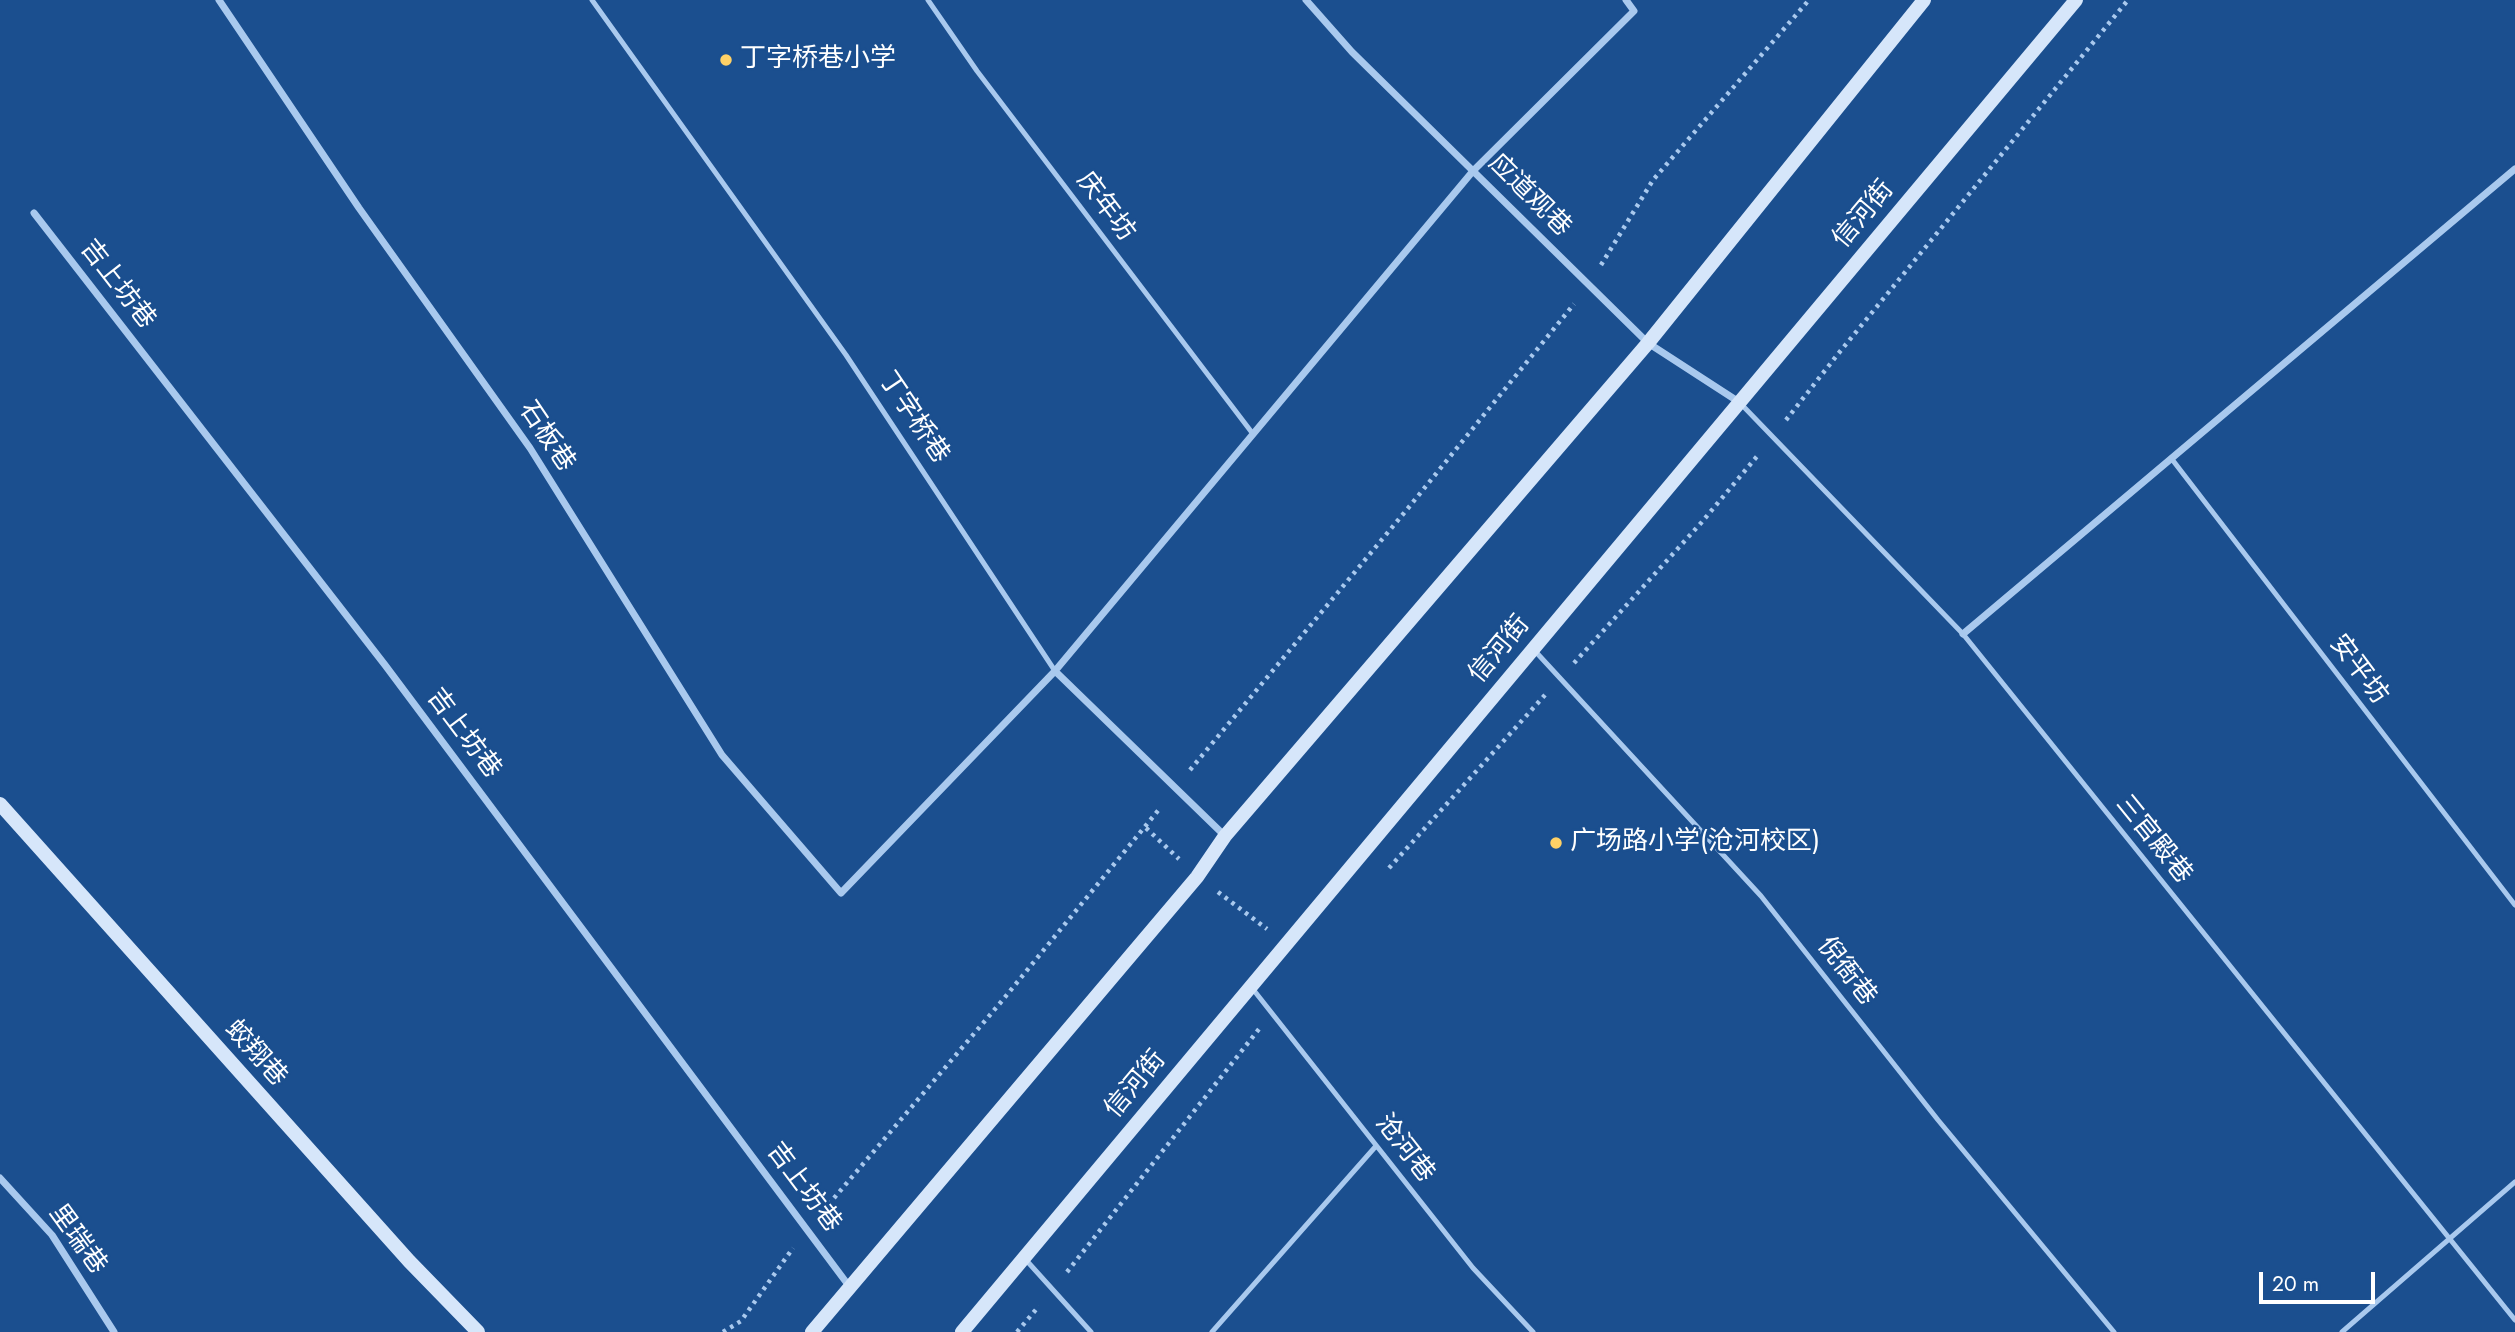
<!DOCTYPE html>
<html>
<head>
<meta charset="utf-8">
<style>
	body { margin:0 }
	#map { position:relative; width:2515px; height:1332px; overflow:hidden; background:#1b4f8f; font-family:Jost,sans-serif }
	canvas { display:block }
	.scale { position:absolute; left:2259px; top:1272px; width:116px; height:32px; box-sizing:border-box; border:4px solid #fff; border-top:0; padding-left:9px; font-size:21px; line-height:24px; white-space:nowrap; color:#fff; -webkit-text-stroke:5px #1b4f8f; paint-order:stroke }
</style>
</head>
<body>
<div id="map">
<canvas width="2515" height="1332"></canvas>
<div class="scale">20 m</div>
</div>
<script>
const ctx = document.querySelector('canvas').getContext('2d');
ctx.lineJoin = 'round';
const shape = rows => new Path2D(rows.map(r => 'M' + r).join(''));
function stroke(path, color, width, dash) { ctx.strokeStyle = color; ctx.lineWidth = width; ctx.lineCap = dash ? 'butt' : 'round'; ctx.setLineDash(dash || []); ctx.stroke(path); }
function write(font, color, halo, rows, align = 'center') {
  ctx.font = font + ' Jost,"Noto Sans SC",sans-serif'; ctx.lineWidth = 5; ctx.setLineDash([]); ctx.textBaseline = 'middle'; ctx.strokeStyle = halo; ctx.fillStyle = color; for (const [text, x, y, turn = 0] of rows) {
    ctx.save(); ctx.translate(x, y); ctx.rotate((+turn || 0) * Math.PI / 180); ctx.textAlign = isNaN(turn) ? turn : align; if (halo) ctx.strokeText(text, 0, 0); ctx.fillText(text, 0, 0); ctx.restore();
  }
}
const path = shape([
	[1601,265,1653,180,1809,0],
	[1786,420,1838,354,2128,0],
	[1574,663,1701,523,1759,454],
	[1190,770,1409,507,1574,304],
	[1146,828,1179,859],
	[1389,868,1545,695],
	[1218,892,1267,929],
	[823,1211,1001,1002,1161,807],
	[1067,1272,1259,1029],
	[723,1332,741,1321,793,1248],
	[1017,1332,1039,1306]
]);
const lane = shape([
	[592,0,846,355,1055,671],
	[928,0,977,71,1253,434],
	[1742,405,1963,634,2515,1320],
	[2171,458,2515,905],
	[1535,651,1761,896,1938,1120,2114,1332],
	[1252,988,1473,1268,1533,1332],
	[1026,1260,1091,1332],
	[1212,1332,1376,1146],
	[2342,1332,2515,1182]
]);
const street = shape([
	[219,0,359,208,530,448,722,755,841,893,1055,671,1473,171,1634,11,1626,0],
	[1306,0,1352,52,1648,343,1739,402],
	[34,213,385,665,849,1286],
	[1963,634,2515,169],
	[1055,671,1225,836],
	[0,1178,52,1235,114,1332]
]);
const secondary = shape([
	[0,804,409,1261,478,1332],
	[812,1332,1197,877,1225,836,1648,343,1924,0],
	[962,1332,2076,0]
]);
const markers = [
	[726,60,7,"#ffd166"],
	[1556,843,7,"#ffd166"]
];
const poiNames = [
	["丁字桥巷小学",740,60],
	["广场路小学(沧河校区)",1570,843]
];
const streetNames = [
	["应道观巷",1529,196,45],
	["庆年坊",1105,207,53],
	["信河街",1864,215,-50],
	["吉上坊巷",117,285,52],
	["丁字桥巷",913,418,56],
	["石板巷",546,437,56],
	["信河街",1500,650,-50],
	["安平坊",2358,670,53],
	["吉上坊巷",463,734,53],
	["三官殿巷",2153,840,51],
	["倪衙巷",1846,972,52],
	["蛟翔巷",255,1054,48],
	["信河街",1136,1085,-50],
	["沧河巷",1404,1149,52],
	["吉上坊巷",803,1188,53],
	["里瑞巷",77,1240,54]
];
stroke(path, '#a9c9ee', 4.5, [3.5, 5]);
stroke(lane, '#a9c9ee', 5);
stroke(street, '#a9c9ee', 7);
stroke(secondary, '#d6e6fa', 14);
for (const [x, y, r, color] of markers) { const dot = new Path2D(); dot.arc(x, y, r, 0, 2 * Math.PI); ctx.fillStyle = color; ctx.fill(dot); stroke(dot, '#1b4f8f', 2.5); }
write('26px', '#fff', '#1b4f8f', poiNames, 'left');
write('26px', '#fff', '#1b4f8f', streetNames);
</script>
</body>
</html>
